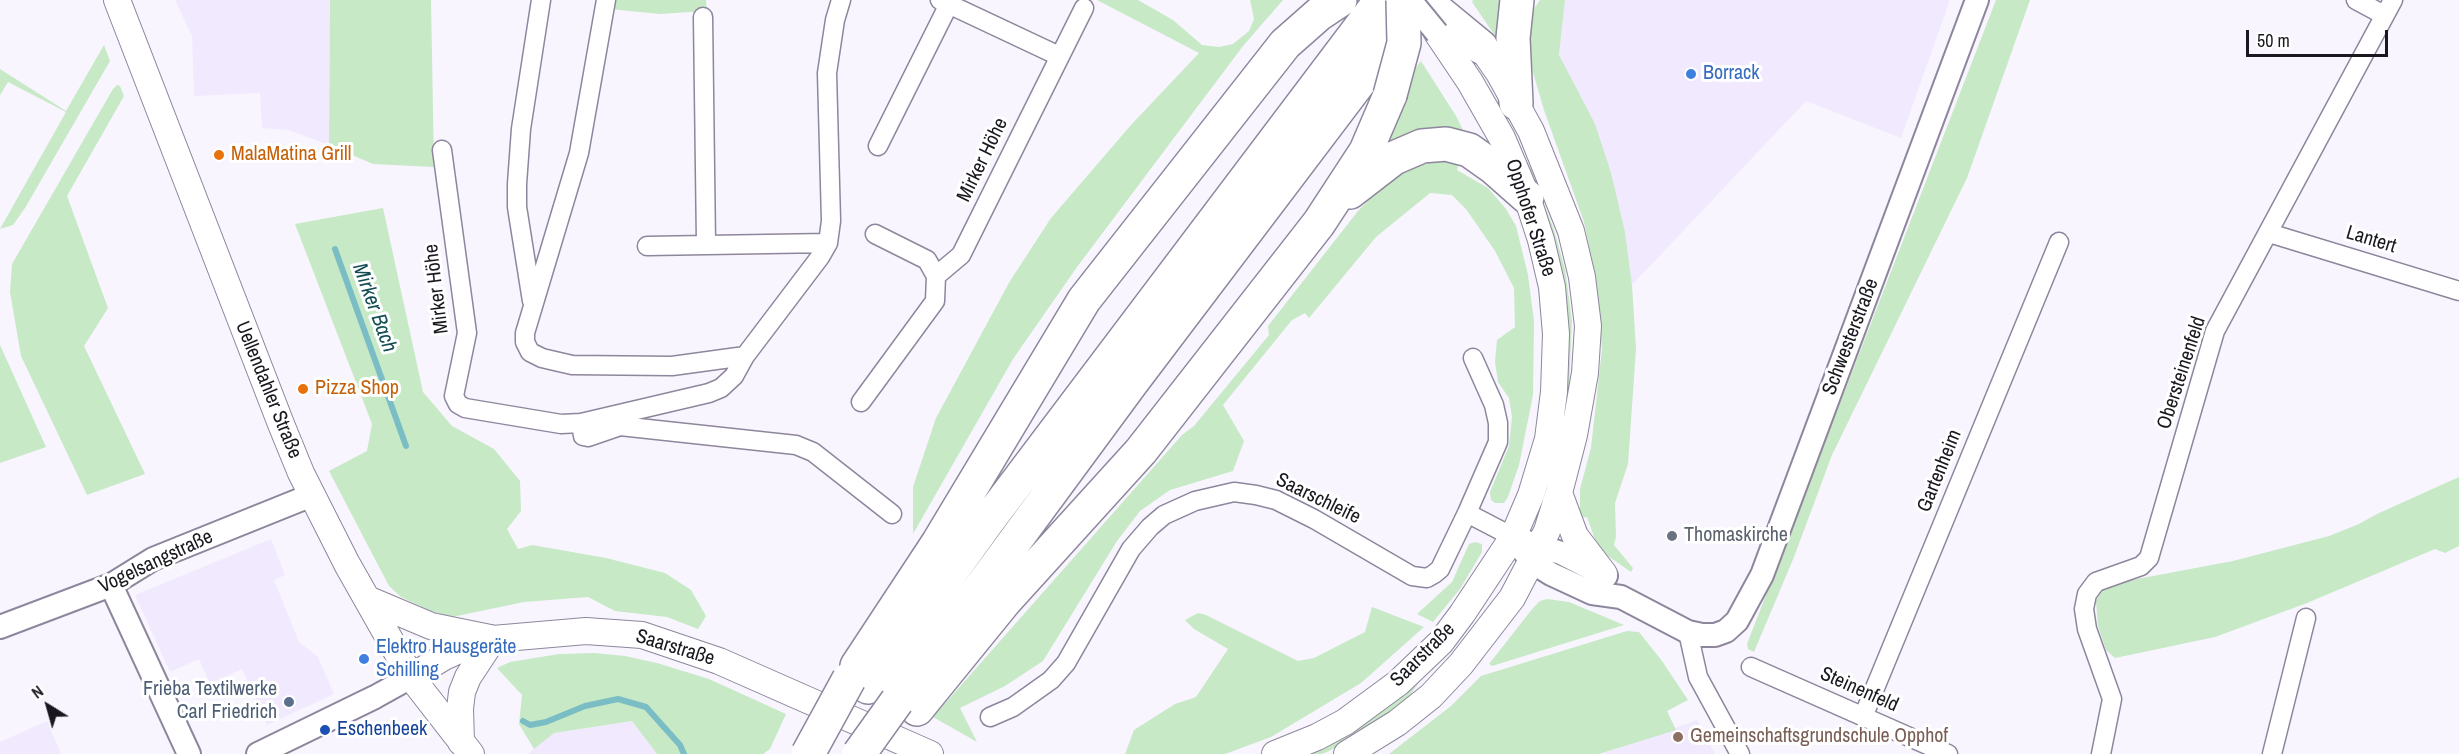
<!DOCTYPE html>
<html>
<head>
<meta charset="utf-8">
<style>
	body { margin:0 }
	#map { position:relative; width:2459px; height:754px; overflow:hidden; background:#f8f5ff; font-family:"Archivo Narrow",sans-serif }
	canvas { display:block }
	.north { position:absolute; left:18px; top:676px; width:60px; height:60px; -webkit-text-stroke:4px #fff; paint-order:stroke; rotate:323deg; font-size:16px; font-weight:700; line-height:24px; text-align:center; color:#1a171f }
	.north::after { content:''; display:block; margin:auto; width:21px; height:27px; background:#1a171f; clip-path:polygon(50% 0,100% 100%,50% 72%,0 100%) }
	.scale { position:absolute; left:2246px; top:30px; width:142px; height:27px; box-sizing:border-box; border:3px solid #1a171f; border-top:0; padding-left:8px; font-size:18px; line-height:21px; white-space:nowrap; color:#1a171f; -webkit-text-stroke:4px #fff; paint-order:stroke }
</style>
</head>
<body>
<div id="map">
<canvas width="2459" height="754"></canvas>
<div class="north">N</div>
<div class="scale">50 m</div>
</div>
<script>
const ctx = document.querySelector('canvas').getContext('2d');
ctx.lineJoin = 'round';
function fill(path, color) { ctx.fillStyle = color; ctx.fill(path, 'evenodd'); }
const shape = rows => new Path2D(rows.map(r => 'M' + r).join(''));
function stroke(path, color, width, dash) { ctx.strokeStyle = color; ctx.lineWidth = width; ctx.lineCap = dash ? 'butt' : 'round'; ctx.setLineDash(dash || []); ctx.stroke(path); }
function write(font, color, halo, rows, align = 'center') {
  ctx.font = font + ' "Archivo Narrow",sans-serif'; ctx.lineWidth = 6; ctx.setLineDash([]); ctx.textBaseline = 'middle'; ctx.strokeStyle = halo; ctx.fillStyle = color; for (const [text, x, y, turn = 0] of rows) {
    ctx.save(); ctx.translate(x, y); ctx.rotate((+turn || 0) * Math.PI / 180); ctx.textAlign = isNaN(turn) ? turn : align; if (halo) ctx.strokeText(text, 0, 0); ctx.fillText(text, 0, 0); ctx.restore();
  }
}
const built = shape([
	[175,0,330,0,329,145,288,130,262,128,260,93,194,96,192,36],
	[1565,0,1950,0,1901,138,1806,101,1632,285,1625,232,1559,55],
	[271,539,285,575,274,580,299,642,318,657,334,694,267,725,242,669,210,684,199,659,170,672,135,595],
	[1697,720,1715,754,1602,754],
	[47,721,61,754,0,754,0,742],
	[632,721,657,754,528,754,553,733]
]);
const green = shape([
	[330,0,431,0,434,167,373,164,329,145],
	[609,0,706,0,707,11,660,14,609,9],
	[1097,0,1138,0,1173,20,1202,45,1219,47,1233,44,1249,31,1254,19,1250,0,1283,0,1243,46,1077,267,1013,359,913,534,913,487,936,418,1010,281,1051,218,1131,125,1199,53],
	[1473,0,1510,0,1506,52,1472,2],
	[1540,0,1565,0,1559,55,1595,124,1611,173,1625,232,1632,285,1636,349,1628,464,1615,503,1616,537,1614,545,1633,568,1631,572,1608,556,1597,545,1587,517,1580,518,1580,489,1591,448,1602,349,1596,281,1584,222,1544,110,1527,52,1527,19],
	[1996,0,2030,0,1967,178,1832,455,1794,557,1754,652,1748,649,1747,644],
	[104,45,110,61,25,208,13,225,0,229,66,112,8,82,0,95,0,69,66,111],
	[1421,61,1456,116,1466,136,1386,153,1385,127,1401,87],
	[117,85,120,86,124,96,67,196,108,308,84,346,145,474,87,495,21,356,10,292,12,264,113,89],
	[1513,134,1533,173,1554,230,1565,269,1572,321,1568,411,1545,500,1543,497,1566,337],
	[1436,161,1459,162,1457,170,1488,188,1506,209,1516,226,1528,275,1534,321,1533,395,1519,465,1508,497,1504,503,1495,503,1491,500,1490,492,1509,446,1512,417,1509,398,1498,382,1495,362,1497,340,1515,327,1514,288,1495,251,1466,209,1452,195,1430,193,1376,237,1309,318,1305,313,1292,320,1223,405,1244,441,1233,471,1170,490,1140,511,1117,541,1043,661,1005,686,960,708,977,742,933,717,1182,435,1194,426,1269,335,1268,326,1358,211,1382,186,1404,170],
	[383,208,423,392,452,426,494,449,520,481,521,511,507,529,518,549,532,545,606,558,665,573,691,590,706,616,698,629,667,617,615,611,588,597,524,602,452,617,431,611,401,597,389,586,329,471,367,451,372,424,295,224],
	[0,345,46,447,0,463],
	[2459,477,2459,546,2445,553,2435,549,2307,603,2215,637,2115,658,2106,650,2098,626,2096,601,2105,585,2233,561,2329,536,2359,524,2377,514],
	[1475,542,1482,544,1482,552,1460,589,1433,622,1417,614,1452,582,1469,544],
	[1498,583,1468,628,1424,675,1406,701,1353,738,1329,751,1322,754,1300,754],
	[1547,599,1569,602,1624,625,1492,666,1489,664,1533,608,1540,601],
	[1372,607,1424,627,1361,683,1271,737,1225,754,1125,754,1134,730,1175,704,1196,697,1228,649,1194,629,1185,620,1198,613,1206,615,1298,661,1314,658,1365,632],
	[1627,631,1639,632,1662,661,1688,700,1667,711,1676,730,1599,754,1389,754,1451,706,1481,676],
	[595,653,625,656,657,663,709,679,786,714,770,749,763,754,657,754,632,721,554,733,534,749,519,724,522,695,497,668,510,662,559,654]
]);
const stream = shape([
	[335,249,406,446],
	[523,721,530,725,546,722,585,706,618,699,646,707,680,745,684,754]
]);
const minor = shape([
	[606,0,579,153,525,333,525,342,530,352,542,358,572,365,672,366,745,356],
	[940,0,1059,56],
	[2356,0,2384,15],
	[703,17,706,244],
	[878,146,949,4],
	[442,150,467,333,454,396,458,404,465,408,561,424,581,423,709,393,721,388,734,376,745,356,820,257,828,243,831,221,827,73,835,20,841,0],
	[2269,233,2459,291],
	[875,234,927,260,936,276],
	[647,246,828,243],
	[532,301,517,207,517,184,521,129,541,0],
	[861,402,935,301,936,276,961,255,1084,8],
	[581,423,583,436,588,437,620,426,796,445,813,452,892,514],
	[1467,513,1513,537],
	[1688,632,1698,677,1740,754],
	[1751,667,1948,754],
	[990,717,1013,707,1051,680,1066,663,1131,549,1150,527,1164,515,1195,501,1234,492,1256,495,1276,500,1314,519,1412,576,1427,578,1434,574,1440,569,1467,513,1498,442,1498,423,1494,405,1473,358],
	[1863,717,2059,242],
	[2101,754,2112,699,2087,629,2084,609,2087,594,2096,582,2141,566,2149,558,2215,331,2393,0],
	[2272,754,2306,618]
]);
const tertiary = shape([
	[1513,537,1532,562,1551,574,1592,593,1621,597,1688,632,1702,635,1715,635,1726,631,1737,621,1762,575,1977,0],
	[1524,541,1561,553,1606,576],
	[111,585,189,754],
	[0,627,111,585,153,559,312,495],
	[258,754,375,697,411,677]
]);
const secondary = shape([
	[117,0,281,424,301,473,347,564,411,677,471,754],
	[1559,493,1575,536,1604,574],
	[367,599,431,626,490,638],
	[411,677,444,657,468,646,493,639,586,631,642,635,719,661,930,754],
	[461,742,460,709,462,692,468,677,493,639],
	[1275,754,1317,737,1345,722,1398,683,1441,642,1462,614,1513,537,1531,495,1548,439,1554,392,1556,334,1552,287,1541,240,1527,197,1502,138,1470,82,1437,33],
	[1347,754,1397,723,1431,696,1461,664,1512,598,1547,531,1559,493,1574,435,1585,373,1588,326,1582,277,1571,231,1531,131,1499,73,1481,47]
]);
const motorway = shape([
	[1424,0,1481,47],
	[1516,103,1513,38,1517,0],
	[1350,192,1394,158,1422,146,1446,144,1469,150,1493,167,1527,197],
	[857,666,938,543,1084,300,1285,44,1319,14,1340,0],
	[868,687,987,522,1381,0],
	[897,701,1132,382,1413,11],
	[917,709,1004,602,1141,451,1319,223,1366,151,1390,95]
]);
const tertiaryBridge = shape([
	[1410,0,1437,33]
]);
const motorwayBridge = shape([
	[1390,95,1404,43,1403,0],
	[808,754,849,679],
	[859,754,897,701]
]);
const markers = [
	[1691,74,6,"#3f7fe0"],
	[219,155,6,"#e8710a"],
	[303,389,6,"#e8710a"],
	[1672,536,6,"#6b7280"],
	[364,659,6,"#3f7fe0"],
	[289,702,6,"#5c6f8a"],
	[325,730,6,"#1a4fb4"],
	[1678,737,6,"#8d6e63"]
];
const shopNames = [
	["Borrack",1703,74],
	["Elektro Hausgeräte",376,648],
	["Schilling",376,671]
];
const foodNames = [
	["MalaMatina Grill",231,155],
	["Pizza Shop",315,389]
];
const streetNames = [
	["Mirker Höhe",983,160,-64],
	["Opphofer Straße",1530,218,72],
	["Lantert",2371,240,17],
	["Mirker Höhe",437,289,-97],
	["Schwesterstraße",1851,337,-69],
	["Obersteinenfeld",2182,373,-72],
	["Uellendahler Straße",268,390,68],
	["Gartenheim",1940,471,-68],
	["Saarschleife",1318,499,26],
	["Vogelsangstraße",156,562,-25],
	["Saarstraße",675,648,17],
	["Saarstraße",1423,655,-45],
	["Steinenfeld",1859,690,24]
];
const worshipNames = [
	["Thomaskirche",1684,536]
];
const serviceNames = [
	["Frieba Textilwerke",277,690],
	["Carl Friedrich",277,713]
];
const transitNames = [
	["Eschenbeek",337,730]
];
const educationNames = [
	["Gemeinschaftsgrundschule Opphof",1690,737]
];
const waterNames = [
	["Mirker Bach",374,308,70]
];
fill(built, '#f1e9fd');
fill(green, '#c7e9c6');
stroke(stream, '#7bbdc5', 6);
stroke(minor, '#8e869c', 21);
stroke(tertiary, '#8e869c', 26);
stroke(secondary, '#8e869c', 28);
stroke(motorway, '#8e869c', 36);
stroke(minor, '#fff', 18);
stroke(tertiary, '#fff', 22);
stroke(secondary, '#fff', 26);
stroke(motorway, '#fff', 33);
stroke(tertiaryBridge, '#8e869c', 26, []);
stroke(motorwayBridge, '#8e869c', 36, []);
stroke(tertiaryBridge, '#fff', 22);
stroke(motorwayBridge, '#fff', 33);
for (const [x, y, r, color] of markers) { const dot = new Path2D(); dot.arc(x, y, r, 0, 2 * Math.PI); ctx.fillStyle = color; ctx.fill(dot); stroke(dot, '#fff', 2); }
write('20px', '#366cbe', '#fff', shopNames, 'left');
write('20px', '#c56008', '#fff', foodNames, 'left');
write('20px', '#1a171f', '#fff', streetNames);
write('20px', '#5b616d', '#fff', worshipNames, 'left');
write('20px', '#4e5e75', '#fff', serviceNames, 'right');
write('20px', '#164399', '#fff', transitNames, 'left');
write('20px', '#785e54', '#fff', educationNames, 'left');
write('italic 21px', '#134e55', '#fff', waterNames);
</script>
</body>
</html>
